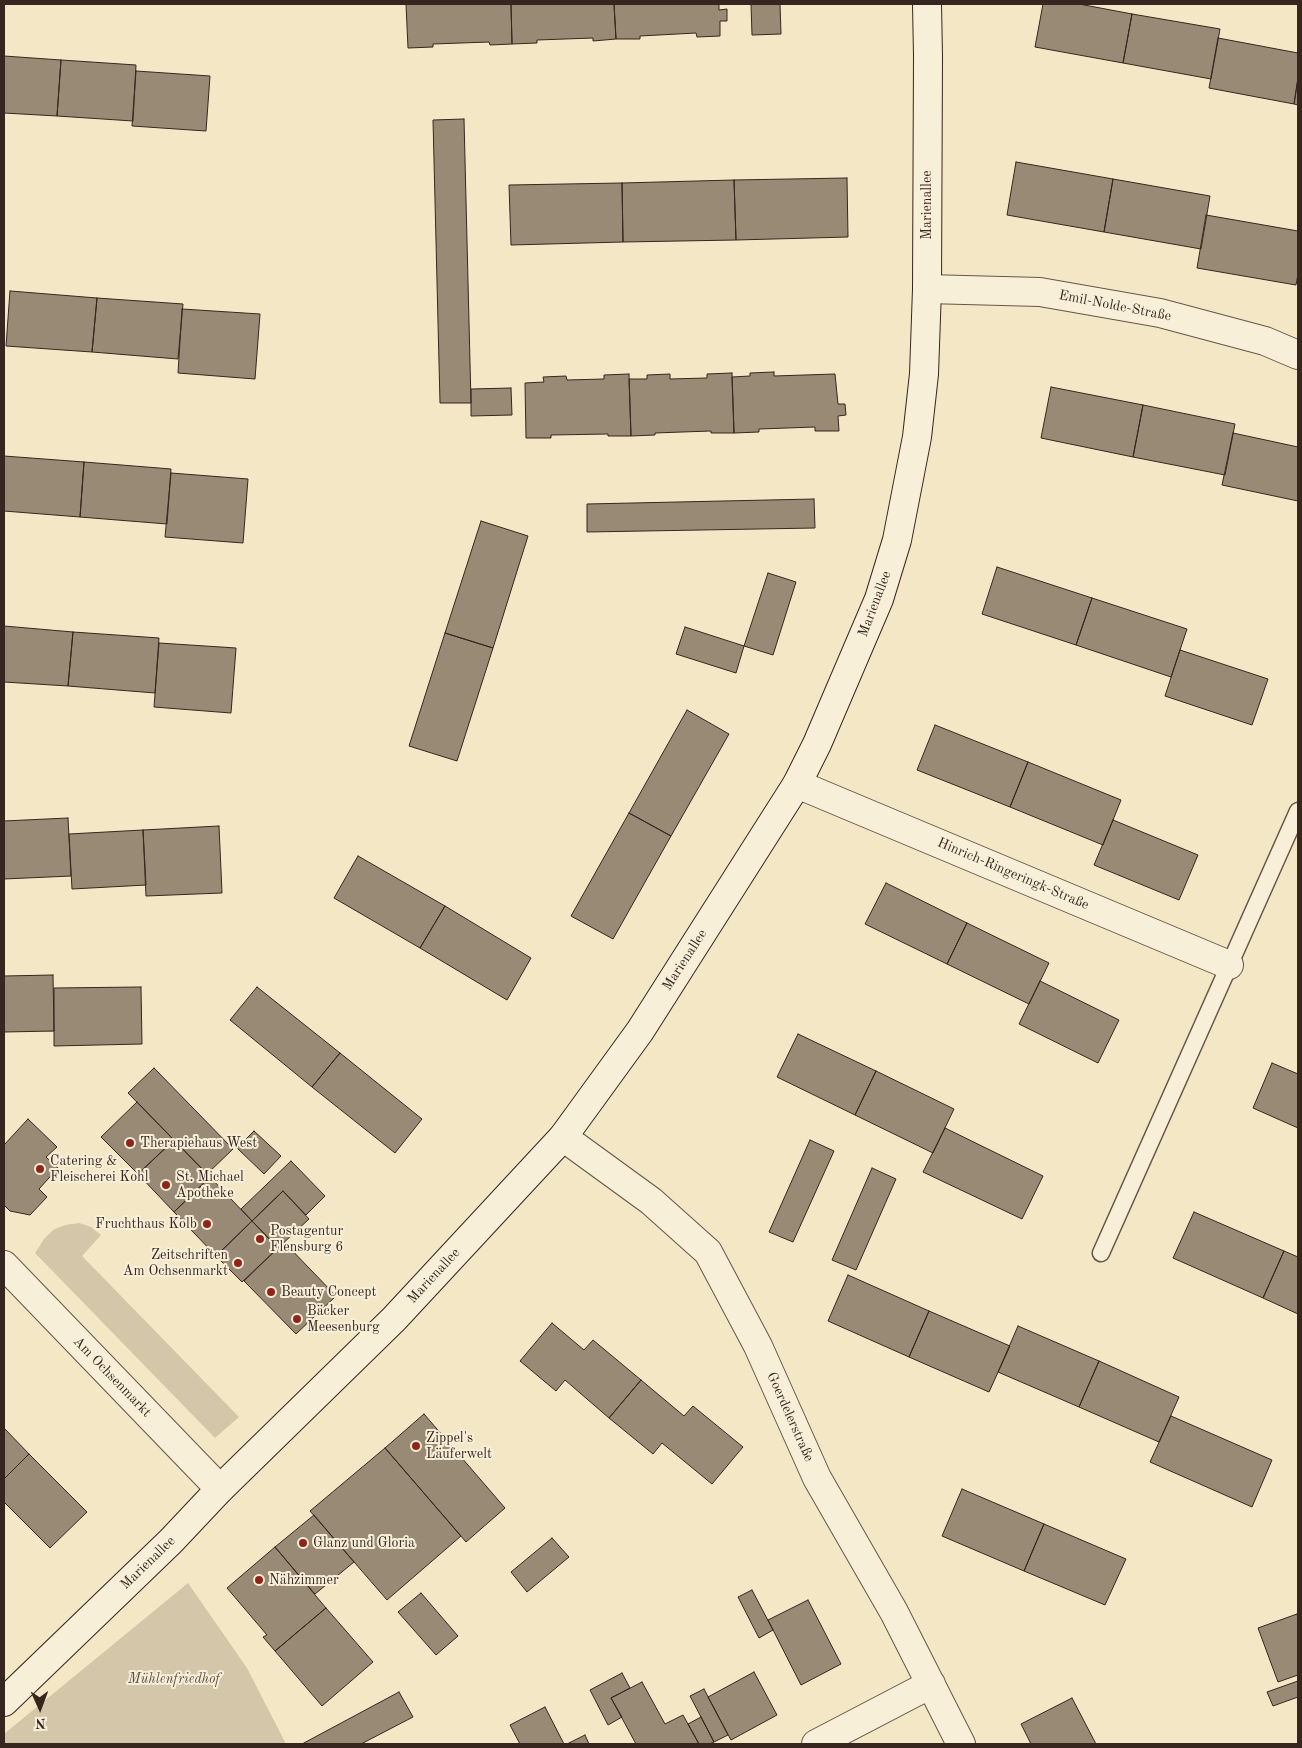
<!DOCTYPE html>
<html>
<head>
<meta charset="utf-8">
<style>
	body { margin:0 }
	#map { position:relative; width:1302px; height:1748px; overflow:hidden; background:#f4e7c5; font-family:"Old Standard TT",serif }
	canvas { display:block }
	.frame { position:absolute; inset:0; border:5px solid #37251f; pointer-events:none }
	.north { position:absolute; left:15px; top:1683px; width:50px; height:50px; -webkit-text-stroke:4px #f8efd9; paint-order:stroke; rotate:178deg; font-size:14px; font-weight:700; line-height:20px; text-align:center; color:#37251f }
	.north::after { content:''; display:block; margin:auto; width:18px; height:22px; background:#37251f; clip-path:polygon(50% 0,100% 100%,50% 72%,0 100%) }
</style>
</head>
<body>
<div id="map">
<canvas width="1302" height="1748"></canvas>
<div class="frame"></div>
<div class="north">N</div>
</div>
<script>
const ctx = document.querySelector('canvas').getContext('2d');
ctx.lineJoin = 'round';
function fill(path, color) { ctx.fillStyle = color; ctx.fill(path, 'evenodd'); }
const shape = rows => new Path2D(rows.map(r => 'M' + r).join(''));
function stroke(path, color, width, dash) { ctx.strokeStyle = color; ctx.lineWidth = width; ctx.lineCap = dash ? 'butt' : 'round'; ctx.setLineDash(dash || []); ctx.stroke(path); }
function write(font, color, halo, rows, align = 'center') {
  ctx.font = font + ' "Old Standard TT",serif'; ctx.lineWidth = 4; ctx.setLineDash([]); ctx.textBaseline = 'middle'; ctx.strokeStyle = halo; ctx.fillStyle = color; for (const [text, x, y, turn = 0] of rows) {
    ctx.save(); ctx.translate(x, y); ctx.rotate((+turn || 0) * Math.PI / 180); ctx.textAlign = isNaN(turn) ? turn : align; if (halo) ctx.strokeText(text, 0, 0); ctx.fillText(text, 0, 0); ctx.restore();
  }
}
const green = shape([
	[79,1223,91,1227,101,1235,82,1256,239,1417,215,1438,35,1253,44,1239,53,1230,65,1225],
	[188,1583,247,1668,286,1744,4,1744,4,1734]
]);
const building = shape([
	[406,4,511,4,512,44,490,45,489,42,433,44,433,47,408,48,406,4],
	[511,4,614,4,616,39,593,41,593,38,537,40,537,43,512,44,511,4],
	[614,4,719,4,719,10,727,9,727,21,720,21,720,36,697,37,696,33,640,36,640,39,616,39,614,4],
	[751,4,780,4,781,34,752,35,751,4],
	[1043,4,1079,4,1132,14,1123,63,1035,47,1043,4],
	[1132,14,1220,29,1211,79,1123,63,1132,14],
	[1218,38,1298,53,1298,78,1294,104,1209,88,1218,38],
	[4,56,61,60,57,116,4,113,4,56],
	[61,60,136,65,133,121,57,116,61,60],
	[136,71,210,76,206,131,132,126,136,71],
	[1298,78,1298,105,1294,104,1298,78],
	[464,119,471,403,440,403,433,120,464,119],
	[1016,162,1113,179,1104,232,1007,215,1016,162],
	[847,178,848,237,736,240,734,180,847,178],
	[1113,179,1210,196,1201,249,1104,232,1113,179],
	[734,180,736,240,623,242,622,183,734,180],
	[622,183,623,242,511,245,509,185,622,183],
	[1206,215,1298,231,1298,274,1296,285,1197,268,1206,215],
	[10,291,97,298,92,352,6,346,10,291],
	[97,298,183,304,178,359,92,352,97,298],
	[182,309,260,314,255,379,178,373,182,309],
	[774,372,774,376,835,374,838,404,845,404,846,415,838,416,839,431,815,431,815,427,759,429,759,432,734,433,732,377,750,376,750,373,774,372],
	[732,373,734,433,711,433,711,431,682,432,655,433,655,435,631,436,629,379,647,379,647,375,670,374,670,379,707,378,707,374,732,373],
	[629,374,631,436,608,436,608,434,551,435,551,438,526,438,525,383,544,382,543,377,566,376,567,380,604,379,604,375,629,374],
	[1051,387,1143,405,1133,457,1041,438,1051,387],
	[511,388,512,415,471,416,471,389,511,388],
	[1143,405,1235,424,1225,475,1133,457,1143,405],
	[1233,433,1298,447,1298,501,1222,485,1233,433],
	[4,456,84,462,80,517,4,511,4,456],
	[84,462,171,469,167,524,80,517,84,462],
	[171,473,248,479,243,543,165,537,171,473],
	[814,499,815,528,587,532,587,504,814,499],
	[481,521,528,536,493,648,445,633,481,521],
	[997,567,1092,598,1076,645,982,614,997,567],
	[768,573,796,582,773,655,744,646,768,573],
	[1092,598,1187,629,1171,677,1076,645,1092,598],
	[4,626,73,632,68,686,4,682,4,626],
	[685,627,744,646,736,673,676,654,685,627],
	[73,632,159,638,155,693,68,686,73,632],
	[445,633,493,648,457,761,409,746,445,633],
	[159,643,236,648,231,713,154,707,159,643],
	[1180,650,1268,679,1252,725,1165,696,1180,650],
	[687,710,729,734,671,836,629,813,687,710],
	[935,725,1028,762,1010,807,917,770,935,725],
	[1028,762,1121,800,1103,845,1010,807,1028,762],
	[629,813,671,836,613,939,571,916,629,813],
	[68,818,71,876,4,879,4,821,68,818],
	[1113,820,1198,855,1179,900,1094,865,1113,820],
	[219,826,222,893,146,896,143,830,219,826],
	[143,830,146,885,72,889,69,834,143,830],
	[358,856,445,906,420,948,334,898,358,856],
	[886,883,967,923,947,964,865,924,886,883],
	[445,906,531,958,507,1000,420,948,445,906],
	[967,923,1049,963,1029,1004,947,964,967,923],
	[53,975,54,1031,4,1032,4,976,53,975],
	[1040,981,1119,1020,1098,1063,1019,1024,1040,981],
	[141,987,142,1044,54,1046,54,988,141,987],
	[257,987,340,1053,312,1087,230,1020,257,987],
	[798,1034,876,1071,855,1115,777,1077,798,1034],
	[340,1053,422,1119,395,1153,312,1087,340,1053],
	[1272,1063,1298,1074,1298,1128,1253,1108,1272,1063],
	[154,1068,233,1149,207,1174,128,1093,154,1068],
	[876,1071,954,1109,933,1153,855,1115,876,1071],
	[137,1102,174,1140,138,1174,101,1137,137,1102],
	[28,1119,57,1147,46,1157,58,1168,39,1189,47,1197,30,1215,10,1211,4,1205,4,1145,28,1119],
	[945,1128,1043,1176,1022,1219,923,1172,945,1128],
	[254,1131,281,1156,264,1174,237,1148,254,1131],
	[174,1140,210,1177,174,1212,138,1174,174,1140],
	[810,1140,834,1151,793,1242,769,1232,810,1140],
	[291,1161,325,1196,306,1215,283,1191,252,1221,241,1209,291,1161],
	[872,1168,896,1179,856,1270,832,1260,872,1168],
	[210,1177,252,1221,216,1256,174,1212,210,1177],
	[283,1191,309,1219,278,1248,252,1221,283,1191],
	[1194,1212,1284,1251,1263,1298,1173,1258,1194,1212],
	[252,1221,278,1248,242,1282,216,1256,252,1221],
	[284,1242,336,1296,296,1334,244,1281,284,1242],
	[1284,1251,1298,1257,1298,1314,1263,1298,1284,1251],
	[848,1275,929,1311,909,1357,828,1321,848,1275],
	[929,1311,1010,1346,989,1392,909,1357,929,1311],
	[552,1323,584,1350,593,1340,641,1380,609,1418,565,1380,556,1391,520,1361,552,1323],
	[1018,1326,1099,1361,1079,1407,998,1372,1018,1326],
	[1099,1361,1179,1397,1159,1442,1079,1407,1099,1361],
	[641,1380,684,1416,693,1406,743,1447,712,1484,662,1443,653,1454,609,1418,641,1380],
	[424,1414,505,1508,466,1542,385,1448,424,1414],
	[1171,1416,1272,1460,1252,1507,1150,1462,1171,1416],
	[4,1428,29,1454,4,1479,4,1428],
	[385,1448,461,1536,387,1600,310,1511,385,1448],
	[29,1454,87,1512,50,1548,4,1502,4,1479,29,1454],
	[962,1489,1044,1524,1024,1571,942,1536,962,1489],
	[314,1515,354,1562,315,1594,275,1547,314,1515],
	[1044,1524,1126,1559,1105,1605,1024,1571,1044,1524],
	[552,1538,569,1557,527,1592,511,1572,552,1538],
	[275,1547,326,1608,275,1651,263,1637,267,1635,227,1588,275,1547],
	[752,1590,773,1630,759,1638,738,1597,752,1590],
	[421,1593,458,1636,436,1655,398,1612,421,1593],
	[808,1600,841,1664,801,1685,768,1620,808,1600],
	[326,1608,373,1662,322,1706,275,1651,326,1608],
	[1297,1614,1298,1618,1298,1675,1278,1682,1258,1628,1297,1614],
	[754,1672,777,1715,731,1740,708,1697,754,1672],
	[622,1673,630,1688,611,1698,622,1717,608,1725,590,1690,622,1673],
	[1298,1681,1298,1697,1273,1706,1267,1692,1298,1681],
	[642,1682,665,1724,683,1715,699,1744,636,1744,611,1698,642,1682],
	[704,1689,728,1735,714,1742,690,1696,704,1689],
	[399,1692,413,1717,361,1744,302,1744,399,1692],
	[1072,1698,1096,1744,1031,1744,1021,1724,1072,1698],
	[545,1707,564,1744,520,1744,510,1725,545,1707],
	[701,1717,714,1742,709,1744,699,1744,688,1724,701,1717],
	[585,1735,589,1744,567,1744,585,1735]
]);
const lane = shape([
	[1101,1253,1298,811]
]);
const street = shape([
	[927,289,1040,292,1160,313,1265,341,1298,355],
	[797,784,1229,965],
	[563,1137,651,1201,708,1252,758,1346,817,1478,894,1612,961,1744],
	[4,1265,220,1489],
	[816,1744,931,1684]
]);
const secondary = shape([
	[4,1702,171,1541,220,1489,394,1319,563,1137,640,1031,797,784,817,744,879,599,897,540,917,437,924,374,927,289,928,56,927,4]
]);
const markers = [
	[130,1143,5,"#8f2418"],
	[40,1169,5,"#8f2418"],
	[166,1185,5,"#8f2418"],
	[207,1224,5,"#8f2418"],
	[260,1239,5,"#8f2418"],
	[238,1263,5,"#8f2418"],
	[271,1292,5,"#8f2418"],
	[297,1319,5,"#8f2418"],
	[416,1446,5,"#8f2418"],
	[303,1543,5,"#8f2418"],
	[259,1580,5,"#8f2418"]
];
const streetNames = [
	["Marienallee",927,205,-90],
	["Emil-Nolde-Straße",1115,306,11],
	["Marienallee",875,604,-69],
	["Hinrich-Ringeringk-Straße",1013,874,23],
	["Marienallee",685,960,-57],
	["Marienallee",434,1276,-47],
	["Am Ochsenmarkt",112,1377,46],
	["Goerdelerstraße",790,1417,66],
	["Marienallee",148,1563,-44]
];
const poiNames = [
	["Therapiehaus West",140,1143],
	["Catering &",50,1161],
	["Fleischerei Kohl",50,1177],
	["St. Michael",176,1177],
	["Apotheke",176,1193],
	["Fruchthaus Kolb",197,1224,"right"],
	["Postagentur",270,1231],
	["Flensburg 6",270,1247],
	["Zeitschriften",228,1255,"right"],
	["Am Ochsenmarkt",228,1271,"right"],
	["Beauty Concept",281,1292],
	["Bäcker",307,1311],
	["Meesenburg",307,1327],
	["Zippel's",426,1438],
	["Läuferwelt",426,1454],
	["Glanz und Gloria",313,1543],
	["Nähzimmer",269,1580]
];
const parkNames = [
	["Mühlenfriedhof",174,1679]
];
fill(green, '#d4c6a9');
fill(building, '#998a75');
stroke(building, '#37251f', 1);
stroke(lane, '#665648', 19);
stroke(street, '#665648', 30);
stroke(secondary, '#37251f', 30);
stroke(lane, '#f8efd9', 16);
stroke(street, '#f8efd9', 28);
stroke(secondary, '#f8efd9', 28);
for (const [x, y, r, color] of markers) { const dot = new Path2D(); dot.arc(x, y, r, 0, 2 * Math.PI); ctx.fillStyle = color; ctx.fill(dot); stroke(dot, '#f8efd9', 2); }
write('14px', '#37251f', '#f8efd9', streetNames);
write('14px', '#37251f', '#f8efd9', poiNames, 'left');
write('italic 14px', '#5e4d42', '#f8efd9', parkNames);
</script>
</body>
</html>
